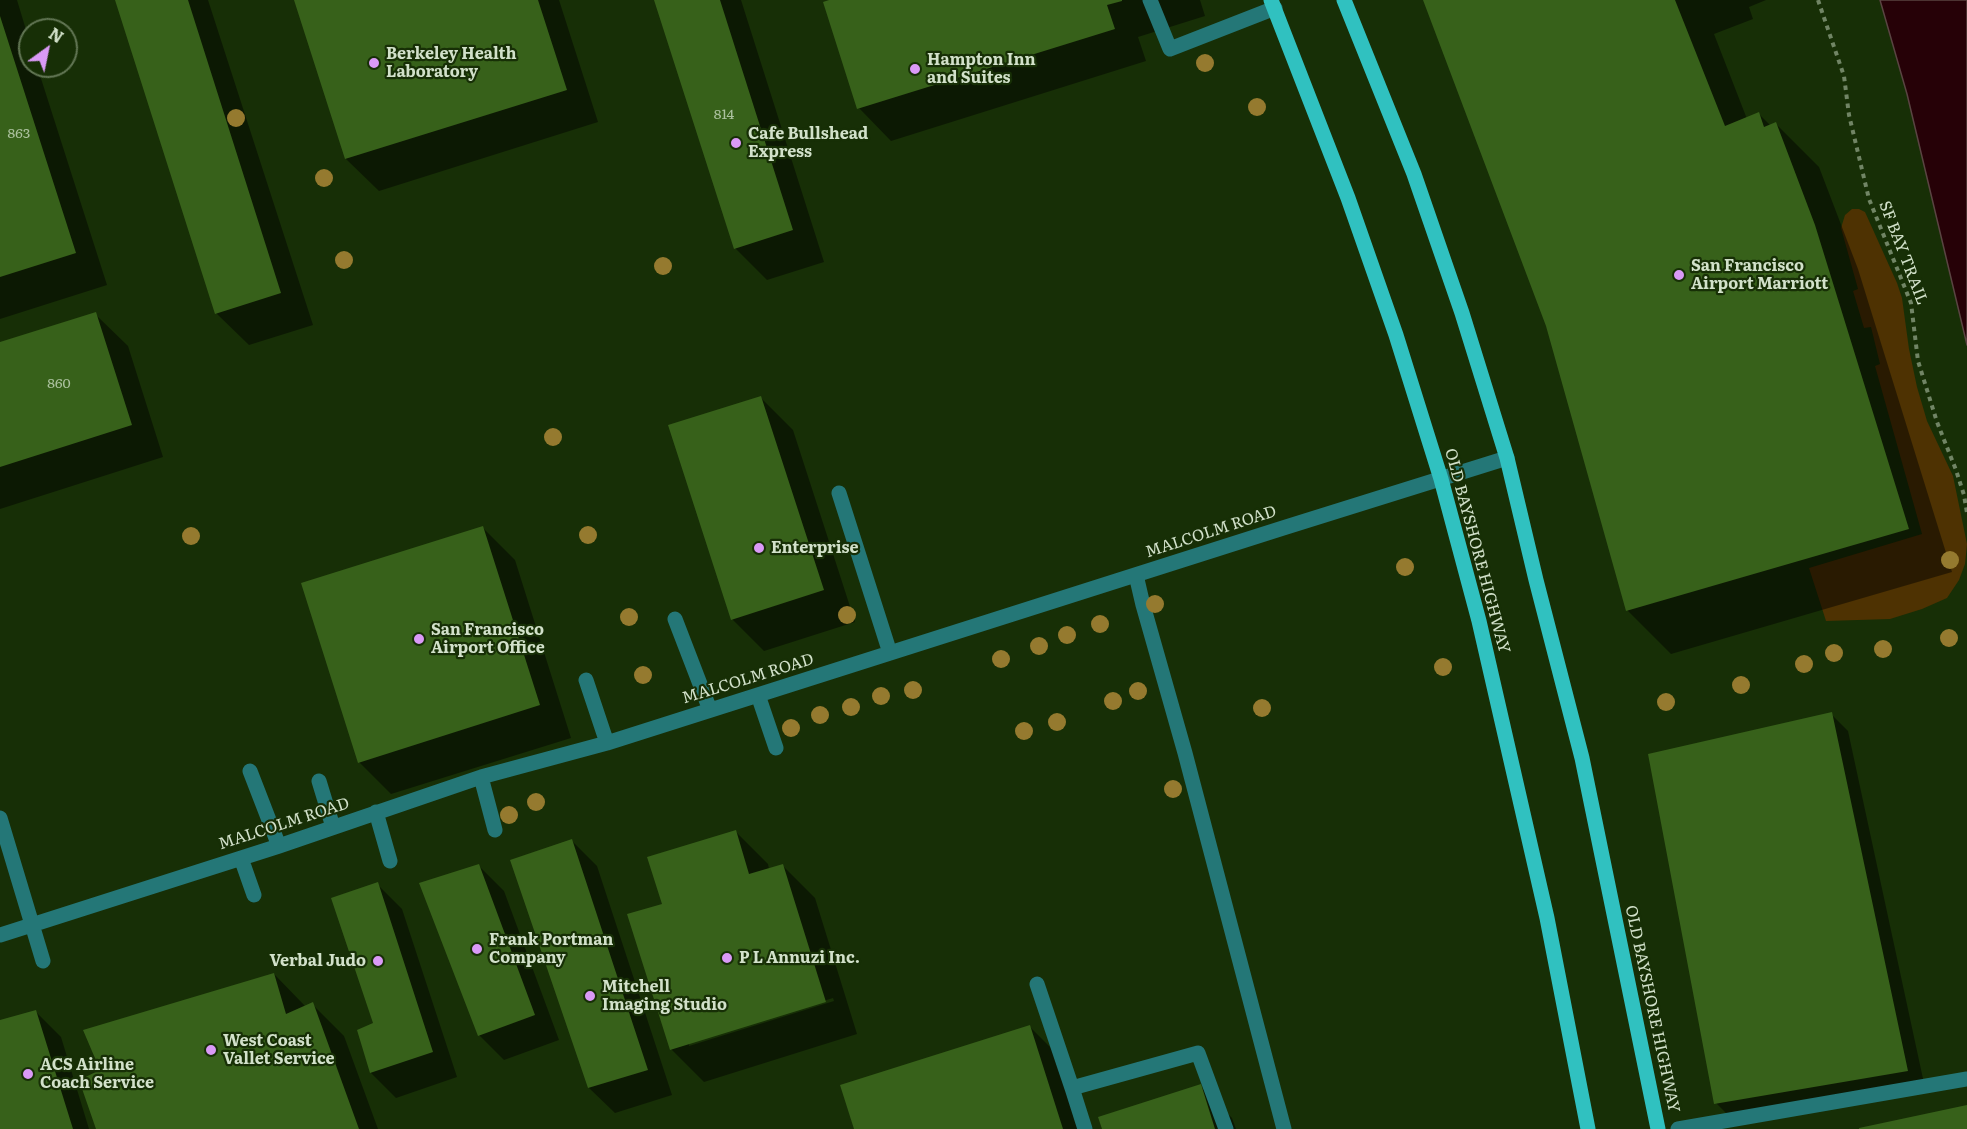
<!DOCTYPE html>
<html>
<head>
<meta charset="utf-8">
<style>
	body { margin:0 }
	#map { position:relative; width:1967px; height:1129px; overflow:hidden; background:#172f06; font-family:Literata,serif }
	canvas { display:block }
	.north { position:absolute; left:18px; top:18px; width:60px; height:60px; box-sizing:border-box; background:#172f06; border:2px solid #627654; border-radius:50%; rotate:33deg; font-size:16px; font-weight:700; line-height:24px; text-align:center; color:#d2e1ca }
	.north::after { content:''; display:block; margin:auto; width:21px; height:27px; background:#da9af6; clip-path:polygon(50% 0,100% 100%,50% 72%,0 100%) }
</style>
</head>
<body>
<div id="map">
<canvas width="1967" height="1129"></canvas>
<div class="north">N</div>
</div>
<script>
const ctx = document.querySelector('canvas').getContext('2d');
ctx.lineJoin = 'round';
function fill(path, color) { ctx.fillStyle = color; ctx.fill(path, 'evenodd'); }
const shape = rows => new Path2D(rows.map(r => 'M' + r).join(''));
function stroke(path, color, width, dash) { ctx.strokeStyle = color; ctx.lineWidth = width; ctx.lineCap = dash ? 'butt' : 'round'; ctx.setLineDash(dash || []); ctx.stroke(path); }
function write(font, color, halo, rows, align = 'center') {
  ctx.font = font + ' Literata,serif'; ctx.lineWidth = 4.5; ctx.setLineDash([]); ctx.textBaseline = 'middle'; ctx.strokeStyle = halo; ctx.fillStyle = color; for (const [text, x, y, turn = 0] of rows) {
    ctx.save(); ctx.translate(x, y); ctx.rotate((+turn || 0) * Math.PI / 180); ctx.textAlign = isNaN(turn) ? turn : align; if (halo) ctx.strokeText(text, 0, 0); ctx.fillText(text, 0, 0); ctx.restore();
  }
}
const green = shape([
	[1852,209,1859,209,1865,212,1897,283,1902,298,1909,349,1917,387,1927,421,1953,476,1967,544,1965,564,1959,580,1947,598,1922,609,1890,619,1826,621,1809,568,1922,534,1875,366,1880,364,1871,327,1864,328,1853,291,1858,289,1841,228,1845,215]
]);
const water = shape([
	[1880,0,1967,0,1967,345,1907,94,1880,0]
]);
const shadow = shape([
	[0,0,17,0,30,43,30,66,37,66,107,285,0,319],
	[117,0,208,0,313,325,249,345,216,313],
	[296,0,559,0,598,122,379,191,346,159],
	[656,0,741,0,824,262,767,280,735,248],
	[834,0,1200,0,1205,16,1138,37,1146,61,891,141,859,108],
	[1424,0,1766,0,1749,7,1753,19,1714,34,1747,119,1759,114,1771,126,1776,124,1819,167,1858,269,1952,572,1671,654,1628,611,1547,325],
	[95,314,128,346,163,457,0,509,0,344],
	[761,398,793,430,855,622,764,651,732,619],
	[483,528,515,560,571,738,391,794,359,762],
	[1831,714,1848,731,1925,1088,1733,1120,1716,1103],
	[736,832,768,864,769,869,782,865,815,898,857,1034,704,1082,671,1049,663,905],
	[833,998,834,1001,689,1046,689,1043],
	[572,841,597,866,672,1095,615,1113,589,1088,512,861],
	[479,866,504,891,559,1040,504,1060,479,1035],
	[377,884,402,909,457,1077,396,1098,371,1073,359,1031,375,1024],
	[274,974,306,1007,312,1004,344,1036,378,1129,98,1129],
	[36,1012,61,1037,89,1129,0,1129,0,1021],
	[1030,1027,1062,1059,1084,1129,856,1129],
	[1200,1086,1232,1118,1236,1129,1104,1129]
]);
const building = shape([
	[115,0,188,0,281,293,215,314],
	[294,0,538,0,567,90,345,159],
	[654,0,720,0,793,230,734,249],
	[829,0,1122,0,1122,1,1107,5,1115,29,857,109,823,2],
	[1423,0,1675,0,1725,126,1759,112,1764,127,1776,122,1815,225,1909,529,1626,611,1546,326],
	[0,16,76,253,0,277],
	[96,312,132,425,0,467,0,342],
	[761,396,824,590,731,620,668,425],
	[483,526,540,705,358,763,301,583],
	[1832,712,1908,1071,1714,1104,1648,754],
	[736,830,749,874,783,864,826,1002,670,1050,627,914,662,904,647,857],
	[572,839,648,1070,588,1088,510,860],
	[479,864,535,1015,478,1036,419,883],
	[378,882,433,1052,370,1073,357,1030,373,1023,331,898],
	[274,973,286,1014,313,1002,359,1129,96,1129,79,1080,100,1070,83,1030],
	[36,1010,73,1129,0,1129,0,1020],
	[1030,1025,1063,1129,854,1129,840,1085],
	[1201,1084,1215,1129,1102,1129,1098,1117],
	[1967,1105,1967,1129,1859,1129,1859,1128]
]);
const path = shape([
	[1818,0,1844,76,1849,115,1869,199,1911,303,1918,361,1937,422,1956,470,1964,495,1967,513]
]);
const minor = shape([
	[1150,0,1170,49,1275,8],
	[839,493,890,653],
	[1136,575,1143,605,1185,753,1284,1129],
	[675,619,710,710],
	[586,680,607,743],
	[758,695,776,748],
	[250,771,279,846],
	[481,777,495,830],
	[319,781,333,827],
	[376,812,390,861],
	[0,818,43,961],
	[241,858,254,895],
	[0,935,279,846,481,777,607,743,1283,528,1507,458],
	[1037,984,1072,1088],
	[1085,1129,1072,1088,1198,1053,1226,1129],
	[1678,1129,1967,1079]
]);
const major = shape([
	[1271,0,1348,198,1396,335,1441,479,1479,621,1547,918,1588,1129],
	[1344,0,1414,174,1462,313,1507,458,1536,580,1582,758,1658,1129]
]);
const trees = [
	[1205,63],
	[1257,107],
	[236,118],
	[324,178],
	[344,260],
	[663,266],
	[553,437],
	[588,535],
	[191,536],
	[1950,560],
	[1405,567],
	[1155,604],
	[847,615],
	[629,617],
	[1100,624],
	[1067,635],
	[1949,638],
	[1039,646],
	[1883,649],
	[1834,653],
	[1001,659],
	[1804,664],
	[1443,667],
	[643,675],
	[1741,685],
	[913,690],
	[1138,691],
	[881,696],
	[1113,701],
	[1666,702],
	[851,707],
	[1262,708],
	[820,715],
	[1057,722],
	[791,728],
	[1024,731],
	[1173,789],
	[536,802],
	[509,815]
];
const markers = [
	[374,63,6,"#da9af6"],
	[915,69,6,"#da9af6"],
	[736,143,6,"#da9af6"],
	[1679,275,6,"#da9af6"],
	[759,548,6,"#da9af6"],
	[419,639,6,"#da9af6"],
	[477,949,6,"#da9af6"],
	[727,958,6,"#da9af6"],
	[378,961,6,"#da9af6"],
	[590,996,6,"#da9af6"],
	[211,1050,6,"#da9af6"],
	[28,1074,6,"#da9af6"]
];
const numberNames = [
	["814",724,115],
	["863",19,134],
	["860",59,384]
];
const poiNames = [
	["Berkeley Health",386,54],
	["Laboratory",386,72],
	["Hampton Inn",927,60],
	["and Suites",927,78],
	["Cafe Bullshead",748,134],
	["Express",748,152],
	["San Francisco",1691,266],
	["Airport Marriott",1691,284],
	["Enterprise",771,548],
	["San Francisco",431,630],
	["Airport Office",431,648],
	["Frank Portman",489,940],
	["Company",489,958],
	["P L Annuzi Inc.",739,958],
	["Verbal Judo",366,961,"right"],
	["Mitchell",602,987],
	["Imaging Studio",602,1005],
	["West Coast",223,1041],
	["Vallet Service",223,1059],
	["ACS Airline",40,1065],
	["Coach Service",40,1083]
];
const streetNames = [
	["SF BAY TRAIL",1903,253,69],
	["MALCOLM ROAD",1211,532,-18],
	["OLD BAYSHORE HIGHWAY",1477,551,75],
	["MALCOLM ROAD",748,679,-17],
	["MALCOLM ROAD",284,824,-18],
	["OLD BAYSHORE HIGHWAY",1652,1009,78]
];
fill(green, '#4e3202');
fill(water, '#260107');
stroke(water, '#5a4442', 1.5);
fill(shadow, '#0007');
fill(building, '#37611a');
stroke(path, '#718565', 4, [4.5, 4.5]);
stroke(minor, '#247777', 15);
stroke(major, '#30c1c0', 15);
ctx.fillStyle = '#957a2f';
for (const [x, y] of trees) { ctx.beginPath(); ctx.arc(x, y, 9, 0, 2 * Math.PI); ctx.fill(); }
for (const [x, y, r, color] of markers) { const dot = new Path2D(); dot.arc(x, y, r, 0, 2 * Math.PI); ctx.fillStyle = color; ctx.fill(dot); stroke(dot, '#172f06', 2); }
write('14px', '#abc19e', null, numberNames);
write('bold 16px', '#d2e1ca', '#172f06', poiNames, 'left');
write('16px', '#d2e1ca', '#172f06', streetNames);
</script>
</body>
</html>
